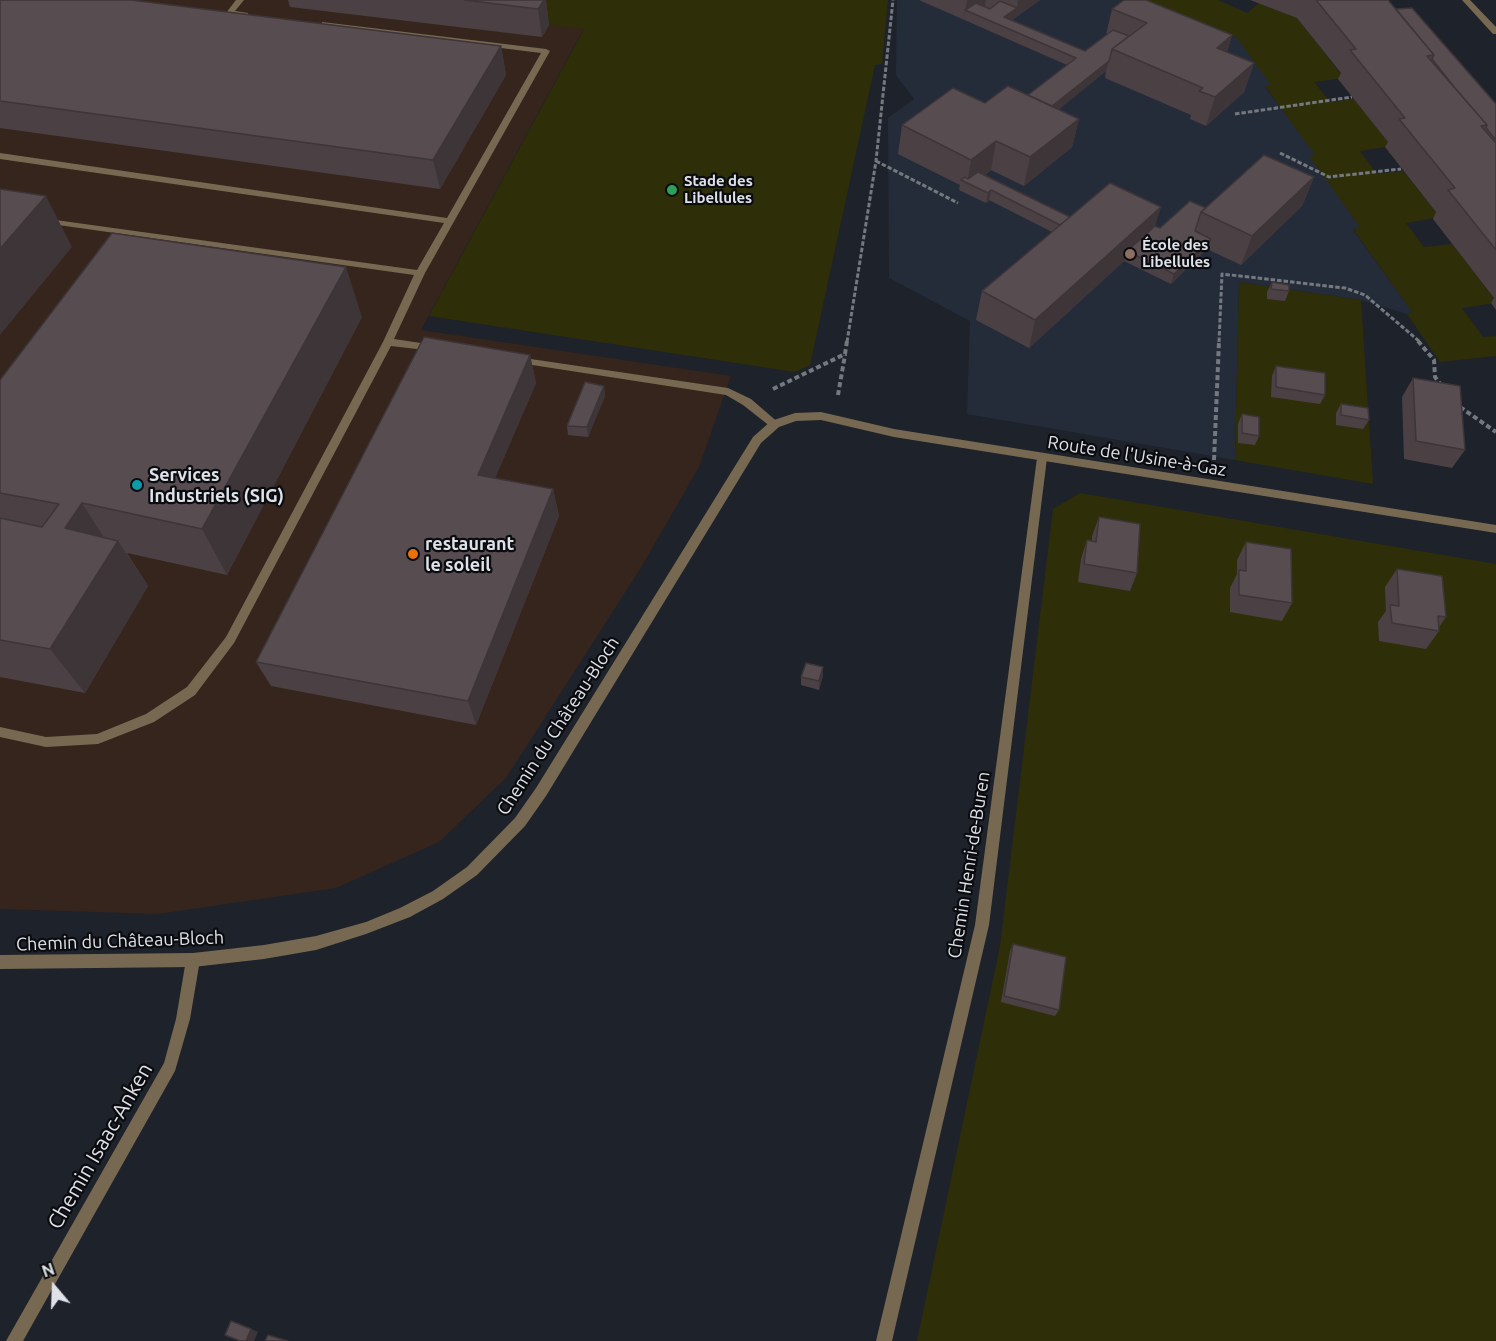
<!DOCTYPE html>
<html>
<head>
<meta charset="utf-8">
<style>
	body { margin:0 }
	#map { position:relative; width:1496px; height:1341px; overflow:hidden; background:#1e222a; font-family:Ubuntu,sans-serif }
	canvas { display:block }
	.north { position:absolute; left:24px; top:1257px; width:60px; height:60px; -webkit-text-stroke:4px #0a0c0f; paint-order:stroke; rotate:341deg; font-size:16px; font-weight:700; line-height:24px; text-align:center; color:#dfe2e8 }
	.north::after { content:''; display:block; margin:auto; width:21px; height:27px; background:#dfe2e8; clip-path:polygon(50% 0,100% 100%,50% 72%,0 100%) }
</style>
</head>
<body>
<div id="map">
<canvas width="1496" height="1341"></canvas>
<div class="north">N</div>
</div>
<script>
const ctx = document.querySelector('canvas').getContext('2d');
ctx.lineJoin = 'round';
function fill(path, color) { ctx.fillStyle = color; ctx.fill(path, 'evenodd'); }
const shape = rows => new Path2D(rows.map(r => 'M' + r).join(''));
function stroke(path, color, width, dash) { ctx.strokeStyle = color; ctx.lineWidth = width; ctx.lineCap = dash ? 'butt' : 'round'; ctx.setLineDash(dash || []); ctx.stroke(path); }
function write(font, color, halo, rows, align = 'center') {
  ctx.font = font + ' Ubuntu,sans-serif'; ctx.lineWidth = 4.5; ctx.setLineDash([]); ctx.textBaseline = 'middle'; ctx.strokeStyle = halo; ctx.fillStyle = color; for (const [text, x, y, turn = 0] of rows) {
    ctx.save(); ctx.translate(x, y); ctx.rotate((+turn || 0) * Math.PI / 180); ctx.textAlign = isNaN(turn) ? turn : align; if (halo) ctx.strokeText(text, 0, 0); ctx.fillText(text, 0, 0); ctx.restore();
  }
}
const industrial = shape([
	[0,0,349,0,584,28,421,330,731,376,699,467,642,566,506,778,439,842,336,888,158,914,0,909]
]);
const built = shape([
	[897,0,1145,0,1237,37,1272,85,1265,87,1316,155,1310,156,1361,228,1353,230,1413,313,1407,314,1361,300,1239,282,1235,460,967,414,970,321,889,278,888,118,914,99,896,75]
]);
const green = shape([
	[349,0,888,0,882,64,875,65,810,365,795,372,429,316,584,29],
	[1145,0,1218,0,1247,13,1259,3,1297,18,1344,78,1314,82,1330,102,1354,99,1391,146,1360,151,1377,174,1403,171,1440,217,1406,223,1424,247,1452,244,1496,301,1496,303,1462,308,1483,337,1496,336,1496,356,1440,362,1407,314,1412,312,1353,229,1360,227,1309,156,1315,155,1265,86,1271,85,1237,38],
	[1239,282,1361,300,1373,484,1235,460],
	[1080,493,1496,564,1496,1341,917,1341,1000,946,1053,509]
]);
const pathFar1 = shape([
	[1235,114,1352,97],
	[1280,153,1329,177,1401,169],
	[876,161,958,203],
	[847,342,876,161,893,0],
	[1219,342,1222,274,1345,288,1365,295,1420,342]
]);
const path = shape([
	[1418,341,1434,360,1435,377,1441,385],
	[773,389,845,354,847,341],
	[838,395,845,355],
	[1460,407,1496,432],
	[1214,460,1219,341]
]);
const service = shape([
	[236,0,244,0,235,11,248,13,248,17,227,15,226,13,236,0],
	[322,22,546,49,550,51,425,273,394,339,434,345,439,348,434,351,391,346,234,643,195,695,154,722,98,744,46,747,0,737,0,727,46,737,97,734,146,714,187,687,226,637,383,342,414,275,44,223,39,220,41,218,417,270,444,223,0,159,0,153,447,218,541,53,325,26,322,26,322,22],
	[517,357,728,388,751,399,780,424,775,428,771,427,743,405,726,395,513,362,512,360,517,357]
]);
const minor = shape([
	[1462,0,1470,0,1496,27,1496,34,1493,34,1462,0],
	[1042,454,1047,458,989,925,892,1341,876,1341,975,925,1037,458,1042,454],
	[193,953,198,955,200,960,190,1019,175,1071,23,1341,6,1341,164,1063,176,1019,186,960,188,955,193,953]
]);
const tertiary = shape([
	[821,412,894,429,1496,525,1496,533,894,437,821,420,796,421,779,427,761,443,546,796,525,826,477,875,443,899,410,917,366,934,316,950,264,959,193,967,0,969,0,955,193,953,264,945,316,936,366,922,400,908,433,891,467,867,515,818,536,788,753,437,771,421,795,413,821,412]
]);
const wall = shape([
	[0,0,501,46,506,75,440,189,0,128],
	[288,0,546,0,549,25,542,37,290,7],
	[919,0,1040,0,1012,20,1085,51,1106,35,1112,9,1232,35,1227,52,1254,63,1244,92,1206,126,1190,119,1191,115,1105,78,1106,71,1059,109,1079,119,1072,147,1024,186,991,170,985,175,1070,217,1155,226,1160,228,1206,208,1314,177,1302,206,1241,265,1207,249,1171,284,1124,261,1029,348,976,320,982,291,1052,232,989,200,986,203,959,190,960,185,898,154,902,125,985,103,1028,95,1067,65],
	[1250,0,1388,0,1396,9,1496,104,1496,310,1491,303,1494,298,1433,219,1436,212,1385,147,1388,142,1338,79,1341,73,1297,18],
	[1272,282,1289,291,1285,301,1267,299,1267,292],
	[362,317,227,575,127,553,148,586,85,693,0,677,0,380],
	[530,355,536,383,495,478,553,489,559,516,476,725,271,686,256,662],
	[1276,366,1325,395,1320,404,1271,397,1272,376],
	[1413,378,1465,450,1452,468,1404,459,1402,397],
	[604,386,605,396,588,437,568,435,567,426],
	[1341,404,1369,420,1363,429,1336,425,1336,413],
	[1242,414,1259,436,1255,445,1238,443,1238,424],
	[1099,517,1137,573,1130,591,1078,582,1081,559,1087,540,1092,541,1092,536],
	[1246,542,1292,603,1282,621,1230,612,1230,588,1237,574,1237,560],
	[1397,569,1446,617,1439,627,1439,631,1426,649,1379,641,1378,622,1386,611,1385,587],
	[823,676,819,690,801,685,801,677],
	[1013,944,1059,1010,1055,1016,1001,1002,1010,951]
]);
const shadedWall = shape([
	[544,0,546,0,549,25,542,37,538,9],
	[967,0,986,0,985,6,973,14,965,10,964,20],
	[1018,0,1040,0,1015,18],
	[1017,8,1015,18,1003,27,1004,17],
	[1232,35,1223,64,1217,48],
	[501,46,506,75,440,189,433,160],
	[1109,61,1106,71,1034,130,1036,120],
	[1254,63,1244,92,1206,126,1215,97],
	[1079,119,1072,147,1024,186,1030,157],
	[996,141,991,170,971,185,967,184,971,160],
	[1314,177,1302,206,1241,265,1252,236],
	[991,190,989,200,986,203,988,193],
	[46,196,72,247,0,335,0,249],
	[1161,207,1152,236,1127,251,1124,261,1029,348,1035,320],
	[1211,239,1207,249,1171,284,1174,274],
	[346,267,362,317,227,575,202,529],
	[530,355,536,383,485,502,478,475],
	[604,386,605,396,588,437,587,427],
	[553,489,559,516,476,725,468,701],
	[82,503,112,550,65,528],
	[118,541,148,586,85,693,50,649],
	[823,667,823,676,819,690,819,681],
	[238,1323,258,1332,254,1341,246,1341]
]);
const building = shape([
	[0,0,131,0,501,46,433,160,0,101,0,0],
	[464,0,544,0,538,9,464,0],
	[1124,0,1146,0,1232,35,1217,48,1254,63,1215,97,1199,91,1203,88,1112,49,1147,23,1112,9,1124,0],
	[1316,0,1388,0,1434,55,1427,56,1487,125,1481,126,1496,143,1496,250,1448,190,1455,188,1399,119,1405,118,1350,50,1356,49,1316,0],
	[1000,1,1017,8,1004,17,1085,51,1113,30,1129,36,1112,49,1109,61,1052,106,1028,95,1076,58,965,10,976,3,990,9,1000,1],
	[1412,8,1496,104,1496,140,1486,128,1487,125,1455,88,1432,59,1434,55,1396,9,1412,8],
	[1008,86,1079,119,1030,157,996,141,971,160,902,125,953,88,985,103,1008,86],
	[1264,155,1314,177,1252,236,1201,212,1264,155],
	[978,172,1070,217,1060,225,991,190,988,193,961,180,965,177,968,179,978,172],
	[1110,183,1161,207,1035,320,982,291,1110,183],
	[0,189,46,196,0,249,0,189],
	[1190,201,1206,208,1201,212,1195,231,1211,239,1174,274,1127,251,1155,226,1160,228,1190,201],
	[112,233,346,267,202,529,82,503,65,528,118,541,50,649,0,640,0,518,42,527,59,504,0,493,0,380,112,233],
	[1272,282,1289,285,1289,291,1271,289,1272,282],
	[424,337,530,355,478,475,553,489,468,701,256,662,424,337],
	[1276,366,1325,373,1325,395,1276,387,1276,366],
	[1413,378,1460,386,1465,450,1416,441,1413,378],
	[585,382,604,386,587,427,567,426,585,382],
	[1341,404,1368,408,1369,420,1341,415,1341,404],
	[1242,414,1259,417,1259,436,1242,433,1242,414],
	[1099,517,1140,524,1137,573,1084,564,1087,540,1096,542,1099,517],
	[1246,542,1291,549,1292,603,1239,595,1239,570,1246,571,1246,542],
	[1397,569,1442,576,1446,617,1438,616,1439,631,1392,623,1390,605,1399,606,1397,569],
	[806,663,823,667,819,681,801,677,806,663],
	[1013,944,1066,957,1059,1010,1004,996,1013,944],
	[231,1321,251,1329,246,1341,240,1341,225,1335,231,1321],
	[268,1335,288,1341,265,1341,268,1335]
]);
const markers = [
	[672,190,6,"#2e9e5b"],
	[1130,254,6,"#8d6e63"],
	[137,485,6,"#0f9aa8"],
	[413,554,6,"#e8710a"]
];
const farPoinames = [
	["Stade des",684,181],
	["Libellules",684,198],
	["École des",1142,245],
	["Libellules",1142,262]
];
const streetNames = [
	["Route de l'Usine-à-Gaz",1137,456,9],
	["Chemin du Château-Bloch",558,726,-57],
	["Chemin Henri-de-Buren",969,865,-81],
	["Chemin du Château-Bloch",120,941,-2]
];
const poiNames = [
	["Services",149,475],
	["Industriels (SIG)",149,496],
	["restaurant",425,544],
	["le soleil",425,565]
];
const nearStreetnames = [
	["Chemin Isaac-Anken",100,1146,-60]
];
fill(industrial, '#36251c');
fill(built, '#252c39');
fill(green, '#2e2f09');
stroke(pathFar1, '#74787f', 3, [4.5, 2]);
stroke(path, '#74787f', 4, [5, 3]);
fill(service, '#776951');
fill(minor, '#776951');
fill(tertiary, '#776951');
fill(wall, '#4b4145');
fill(shadedWall, '#3d3538');
fill(building, '#574c50');
stroke(building, '#3d3538', 1.5);
for (const [x, y, r, color] of markers) { const dot = new Path2D(); dot.arc(x, y, r, 0, 2 * Math.PI); ctx.fillStyle = color; ctx.fill(dot); stroke(dot, '#0a0c0f', 2); }
write('bold 15px', '#dfe2e8', '#0a0c0f', farPoinames, 'left');
write('18px', '#dfe2e8', '#0a0c0f', streetNames);
write('bold 18px', '#dfe2e8', '#0a0c0f', poiNames, 'left');
write('21px', '#dfe2e8', '#0a0c0f', nearStreetnames);
</script>
</body>
</html>
